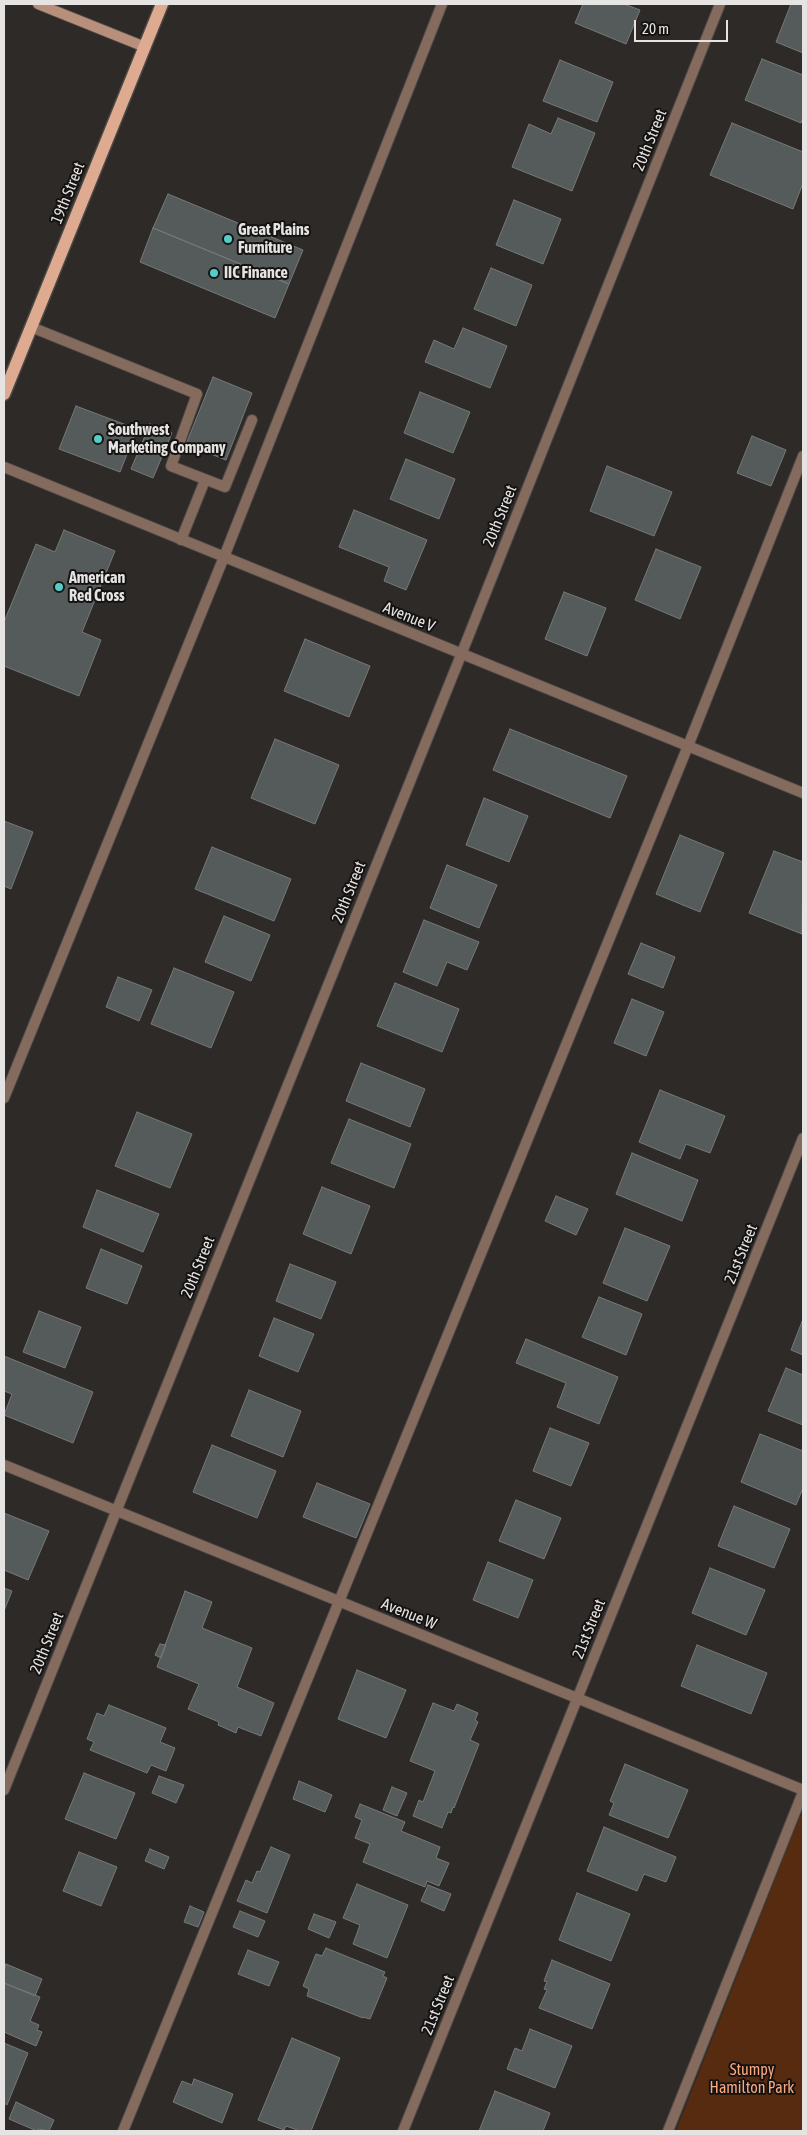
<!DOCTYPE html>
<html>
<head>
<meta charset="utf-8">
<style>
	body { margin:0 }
	#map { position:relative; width:807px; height:2135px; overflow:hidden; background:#2e2a28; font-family:"Asap Condensed",sans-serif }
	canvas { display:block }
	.frame { position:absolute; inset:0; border:5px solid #e6e4e3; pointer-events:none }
	.scale { position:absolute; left:634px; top:20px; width:94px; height:22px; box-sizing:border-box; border:2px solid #e6e4e3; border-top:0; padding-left:6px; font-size:15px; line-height:18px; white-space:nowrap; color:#e6e4e3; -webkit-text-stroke:4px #151312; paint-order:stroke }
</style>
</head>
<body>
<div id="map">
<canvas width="807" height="2135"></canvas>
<div class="frame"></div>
<div class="scale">20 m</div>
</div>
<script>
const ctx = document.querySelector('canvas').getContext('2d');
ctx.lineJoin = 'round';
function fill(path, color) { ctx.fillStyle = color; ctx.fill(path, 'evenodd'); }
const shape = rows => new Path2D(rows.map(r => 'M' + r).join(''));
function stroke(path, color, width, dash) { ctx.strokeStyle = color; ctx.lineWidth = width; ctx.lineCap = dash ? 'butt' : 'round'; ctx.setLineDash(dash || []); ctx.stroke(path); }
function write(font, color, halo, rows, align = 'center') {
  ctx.font = font + ' "Asap Condensed",sans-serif'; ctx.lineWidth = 4; ctx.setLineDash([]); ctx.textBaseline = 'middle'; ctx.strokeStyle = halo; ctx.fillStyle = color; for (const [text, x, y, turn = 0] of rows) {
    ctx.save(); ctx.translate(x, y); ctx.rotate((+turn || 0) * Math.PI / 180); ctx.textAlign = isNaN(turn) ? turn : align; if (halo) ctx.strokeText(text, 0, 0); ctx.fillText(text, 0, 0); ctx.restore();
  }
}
const green = shape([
	[800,1816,803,1817,803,2131,676,2131]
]);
const building = shape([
	[583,4,624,4,640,10,626,44,575,23,583,4],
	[791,4,803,4,803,53,776,42,791,4],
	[762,59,803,75,803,117,801,123,745,100,762,59],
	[560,60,613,82,597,122,543,101,560,60],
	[558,118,595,133,572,191,512,167,529,124,551,134,558,118],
	[732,123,803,152,803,183,793,209,710,175,732,123],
	[168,194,303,250,289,284,153,228,168,194],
	[514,200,561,219,543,264,496,245,514,200],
	[153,228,289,284,275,318,140,262,153,228],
	[491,268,532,285,516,326,474,309,491,268],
	[463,328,507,346,490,388,425,362,434,340,454,349,463,328],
	[213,377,252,393,226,460,186,444,213,377],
	[420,392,470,412,453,453,404,433,420,392],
	[76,406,137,429,120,472,59,449,76,406],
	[150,424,172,433,153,478,131,469,150,424],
	[752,436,786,450,771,486,737,473,752,436],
	[406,459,455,479,439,519,390,499,406,459],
	[607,466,672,492,654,536,590,511,607,466],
	[354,510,427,540,406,590,384,581,389,567,339,547,354,510],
	[64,530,115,551,82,632,101,640,79,696,4,666,4,622,36,544,55,552,64,530],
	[656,549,701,567,680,619,635,600,656,549],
	[564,592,606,608,587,656,545,639,564,592],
	[305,639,370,666,349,717,284,691,305,639],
	[510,729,627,776,610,818,493,770,510,729],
	[275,739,339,765,315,824,251,798,275,739],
	[484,798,528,816,509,862,466,845,484,798],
	[4,821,33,832,11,889,4,886,4,821],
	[680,835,724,853,700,912,656,894,680,835],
	[212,847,291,879,274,921,195,889,212,847],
	[774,851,803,862,802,934,749,913,774,851],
	[447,865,497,885,479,928,430,908,447,865],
	[224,916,270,935,251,981,205,962,224,916],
	[424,920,479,942,467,970,447,962,437,986,403,972,424,920],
	[641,943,675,957,663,988,628,974,641,943],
	[174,968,234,992,211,1048,151,1024,174,968],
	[118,977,152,990,139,1021,106,1007,118,977],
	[395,983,459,1009,442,1052,377,1026,395,983],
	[632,999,664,1012,646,1056,614,1043,632,999],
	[361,1063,425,1089,410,1127,346,1101,361,1063],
	[660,1090,725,1116,710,1153,686,1144,680,1159,639,1142,660,1090],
	[137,1112,192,1134,170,1188,115,1166,137,1112],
	[349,1119,411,1144,394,1188,331,1163,349,1119],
	[632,1153,698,1180,682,1221,616,1194,632,1153],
	[322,1187,370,1206,351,1254,303,1234,322,1187],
	[97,1190,159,1214,143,1252,83,1227,97,1190],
	[556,1196,588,1209,576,1235,545,1221,556,1196],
	[625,1228,670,1246,647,1301,603,1283,625,1228],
	[101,1249,142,1266,127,1304,86,1288,101,1249],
	[290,1264,336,1282,321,1319,276,1301,290,1264],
	[599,1297,642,1314,626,1355,582,1337,599,1297],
	[39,1311,81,1327,65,1368,23,1352,39,1311],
	[274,1318,314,1334,298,1372,259,1356,274,1318],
	[803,1319,803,1355,791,1350,803,1319],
	[526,1339,618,1377,599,1424,557,1407,566,1383,516,1363,526,1339],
	[4,1356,93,1392,73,1443,4,1415,12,1394,4,1391,4,1356],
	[786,1368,803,1375,803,1425,768,1411,786,1368],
	[249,1390,301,1411,283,1457,231,1436,249,1390],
	[550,1428,589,1443,571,1486,533,1471,550,1428],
	[760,1434,803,1451,803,1488,796,1505,741,1482,760,1434],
	[212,1445,276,1471,257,1518,193,1492,212,1445],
	[317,1483,370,1504,356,1538,303,1517,317,1483],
	[516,1500,561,1518,544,1559,499,1541,516,1500],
	[734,1506,790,1529,774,1568,718,1546,734,1506],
	[4,1513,49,1531,28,1580,4,1570,4,1513],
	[488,1562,533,1580,518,1618,473,1600,488,1562],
	[710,1568,765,1590,746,1635,692,1613,710,1568],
	[4,1588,12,1591,4,1611,4,1588],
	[185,1591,212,1602,202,1628,252,1648,237,1687,274,1703,261,1736,238,1727,236,1733,218,1725,219,1722,188,1709,199,1684,157,1667,185,1591],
	[160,1644,166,1645,161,1658,155,1655,160,1644],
	[697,1645,767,1673,751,1714,681,1686,697,1645],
	[357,1670,406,1690,386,1738,338,1719,357,1670],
	[433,1703,454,1711,457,1704,478,1713,475,1720,478,1722,470,1740,479,1744,454,1808,453,1807,451,1813,448,1812,442,1828,413,1816,419,1800,423,1802,435,1771,410,1761,433,1703],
	[109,1705,166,1728,160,1742,175,1748,166,1771,151,1765,147,1773,90,1750,94,1742,87,1739,97,1713,104,1716,109,1705],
	[625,1764,688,1790,668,1838,609,1815,614,1803,610,1801,625,1764],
	[84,1773,135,1793,116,1839,65,1819,84,1773],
	[159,1776,184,1785,176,1803,152,1793,159,1776],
	[299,1781,332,1795,325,1812,293,1799,299,1781],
	[392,1787,407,1793,397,1816,383,1810,392,1787],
	[360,1804,405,1822,401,1831,440,1847,436,1858,449,1863,439,1886,427,1881,425,1887,363,1862,370,1844,355,1838,362,1820,355,1817,360,1804],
	[604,1827,676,1857,666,1882,644,1874,637,1891,587,1871,604,1827],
	[271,1847,290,1855,267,1913,237,1901,246,1880,252,1883,257,1871,260,1872,271,1847],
	[150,1849,169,1857,164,1869,145,1861,150,1849],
	[79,1852,117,1867,101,1906,63,1891,79,1852],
	[357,1884,408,1905,387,1958,353,1944,360,1925,343,1918,357,1884],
	[428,1885,451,1894,444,1911,421,1901,428,1885],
	[577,1893,630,1914,611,1961,559,1940,577,1893],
	[190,1906,204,1912,198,1927,184,1922,190,1906],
	[240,1911,265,1921,258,1937,233,1927,240,1911],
	[314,1914,336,1922,329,1938,308,1929,314,1914],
	[326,1948,385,1972,383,1976,387,1978,370,2019,363,2017,363,2018,307,1996,309,1989,303,1986,316,1954,322,1956,326,1948],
	[248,1950,279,1962,269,1986,238,1974,248,1950],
	[552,1960,610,1984,592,2029,539,2008,547,1990,544,1989,547,1982,544,1981,552,1960],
	[6,1964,42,1979,35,1996,4,1983,4,1970,6,1964],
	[4,1983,40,1997,30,2021,39,2025,37,2030,42,2032,36,2046,4,2032,4,1983],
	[530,2029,572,2046,555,2088,507,2069,515,2048,522,2051,530,2029],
	[292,2038,340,2058,311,2131,300,2131,286,2126,284,2130,258,2120,292,2038],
	[4,2043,28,2053,7,2105,4,2103,4,2043],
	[194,2079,233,2094,222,2123,173,2102,182,2081,192,2085,194,2079],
	[495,2091,550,2113,543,2131,479,2131,495,2091],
	[16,2102,54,2120,49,2131,38,2129,37,2131,9,2119,16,2102]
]);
const lane = shape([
	[31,327,197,394,171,466,225,487,252,420],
	[181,540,205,480],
	[4,1098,224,557,442,4],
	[123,2131,688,746,803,456],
	[668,2131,803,1792]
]);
const street = shape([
	[4,467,803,793],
	[4,1465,803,1790],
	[4,1790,461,655,720,4],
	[403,2131,803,1138]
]);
const secondary = shape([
	[38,4,145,47]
]);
const primary = shape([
	[4,394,162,4]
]);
const markers = [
	[228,239,5,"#54cdc8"],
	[214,273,5,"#54cdc8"],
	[98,439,5,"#54cdc8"],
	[59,587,5,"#54cdc8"]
];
const streetNames = [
	["20th Street",650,140,-68],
	["19th Street",68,193,-68],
	["20th Street",500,516,-68],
	["Avenue V",409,617,22],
	["20th Street",349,892,-68],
	["21st Street",741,1254,-68],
	["20th Street",198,1267,-68],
	["Avenue W",409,1614,22],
	["21st Street",589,1629,-68],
	["20th Street",47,1643,-68],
	["21st Street",438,2005,-68]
];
const poiNames = [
	["Great Plains",238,230],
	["Furniture",238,248],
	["IIC Finance",224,273],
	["Southwest",108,430],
	["Marketing Company",108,448],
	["American",69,578],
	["Red Cross",69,596]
];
const parkNames = [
	["Stumpy",752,2070],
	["Hamilton Park",752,2088]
];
fill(green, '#572b10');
fill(building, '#555a5a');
stroke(building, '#757a79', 1);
stroke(lane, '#4b4846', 12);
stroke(street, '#4b4846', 12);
stroke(secondary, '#4b4846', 12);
stroke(primary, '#4b4846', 15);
stroke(lane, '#856b5e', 10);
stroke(street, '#856b5e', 10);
stroke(secondary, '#b88f7b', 10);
stroke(primary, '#dfab90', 12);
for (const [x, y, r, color] of markers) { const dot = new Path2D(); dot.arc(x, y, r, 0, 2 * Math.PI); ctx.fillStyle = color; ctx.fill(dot); stroke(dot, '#151312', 2); }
write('16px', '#e6e4e3', '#151312', streetNames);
write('bold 16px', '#e6e4e3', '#151312', poiNames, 'left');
write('16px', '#fca87d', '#151312', parkNames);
</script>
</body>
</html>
